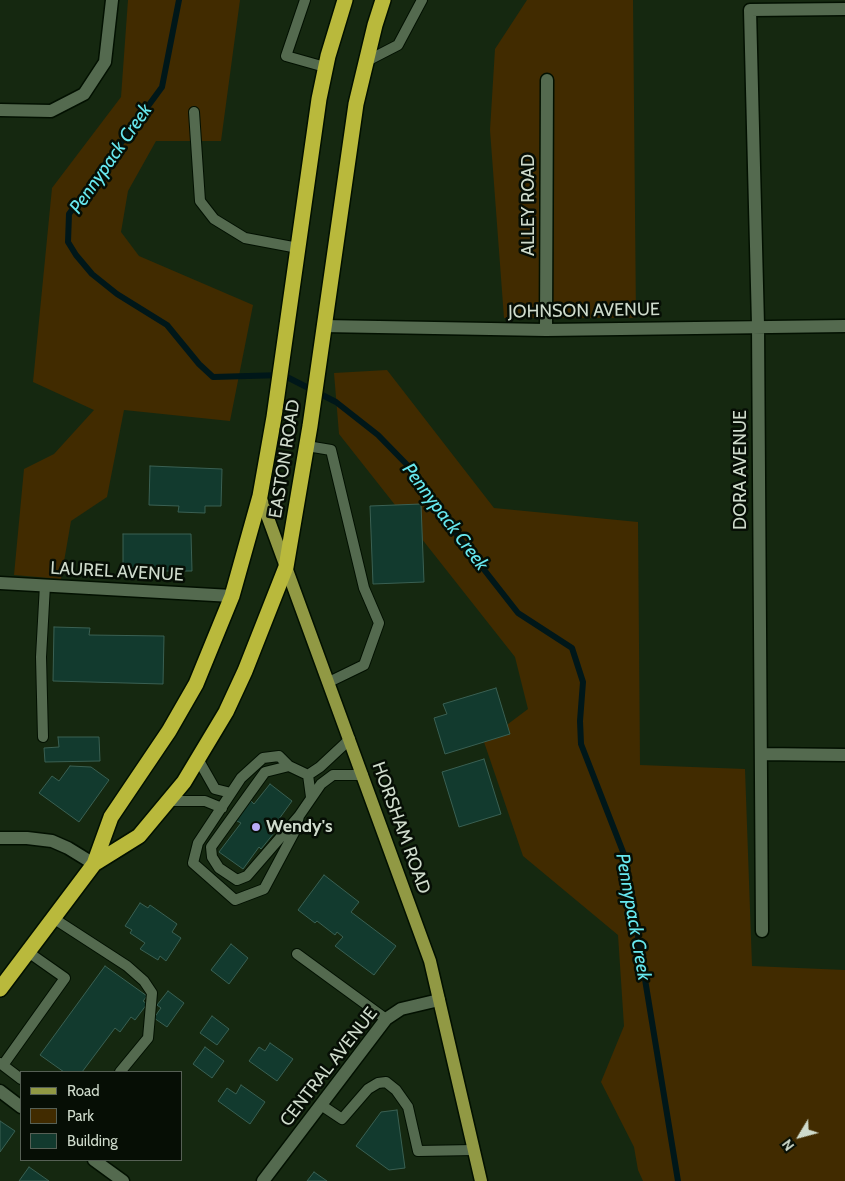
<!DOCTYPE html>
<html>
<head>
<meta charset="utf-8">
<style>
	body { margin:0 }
	#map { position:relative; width:845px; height:1181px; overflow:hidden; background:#152810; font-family:Cabin,sans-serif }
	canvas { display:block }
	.legend { position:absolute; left:20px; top:1071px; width:162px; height:90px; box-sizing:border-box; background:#060e05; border:1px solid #566055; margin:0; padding:6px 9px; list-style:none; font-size:15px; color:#cfdbcc }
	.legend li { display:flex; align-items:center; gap:10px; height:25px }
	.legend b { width:25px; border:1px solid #566055 }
	.north { position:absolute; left:775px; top:1111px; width:50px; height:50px; -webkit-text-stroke:4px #060e05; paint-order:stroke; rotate:233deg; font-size:14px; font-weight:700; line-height:20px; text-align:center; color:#cfdbcc }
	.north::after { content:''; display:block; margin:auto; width:18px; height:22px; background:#cfdbcc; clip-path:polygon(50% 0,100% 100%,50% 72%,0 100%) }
</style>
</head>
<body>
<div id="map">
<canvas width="845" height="1181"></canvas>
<ul class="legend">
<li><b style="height:6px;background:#919944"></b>Road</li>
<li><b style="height:14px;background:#412b00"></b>Park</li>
<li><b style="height:14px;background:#123a2e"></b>Building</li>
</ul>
<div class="north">N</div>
</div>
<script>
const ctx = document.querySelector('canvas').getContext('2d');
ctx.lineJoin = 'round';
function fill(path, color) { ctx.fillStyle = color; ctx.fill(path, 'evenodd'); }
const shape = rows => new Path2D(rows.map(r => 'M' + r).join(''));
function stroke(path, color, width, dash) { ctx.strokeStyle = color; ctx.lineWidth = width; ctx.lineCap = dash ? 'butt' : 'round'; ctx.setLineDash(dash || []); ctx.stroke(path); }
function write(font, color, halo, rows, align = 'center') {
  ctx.font = font + ' Cabin,sans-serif'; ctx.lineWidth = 5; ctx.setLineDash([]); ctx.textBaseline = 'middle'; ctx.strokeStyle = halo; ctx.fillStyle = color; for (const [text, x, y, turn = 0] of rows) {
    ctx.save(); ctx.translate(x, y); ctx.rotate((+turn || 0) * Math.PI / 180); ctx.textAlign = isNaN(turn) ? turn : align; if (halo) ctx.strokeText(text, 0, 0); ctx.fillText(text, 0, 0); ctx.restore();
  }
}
const green = shape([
	[128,0,240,0,221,141,156,141,128,191,121,232,139,256,253,305,230,421,124,410,107,497,71,521,61,579,14,575,24,469,54,454,94,410,33,382,52,188,121,97],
	[527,0,633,0,636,318,504,318,490,130,495,49],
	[387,370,494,508,638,522,640,765,745,769,752,966,845,970,845,1181,643,1181,638,1170,634,1147,601,1082,624,1026,618,935,523,856,484,742,528,709,515,657,339,434,334,373]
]);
const stream = shape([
	[179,0,162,87,69,214,68,242,76,255,92,274,117,294,167,325,199,364,213,377,283,375,336,402,378,435,417,475,453,530,518,613,572,648,583,682,580,721,581,744,625,857,678,1181]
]);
const building = shape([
	[150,466,222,469,221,506,205,506,205,513,178,512,179,506,149,505,150,466],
	[421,504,424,582,373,584,370,506,421,504],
	[123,534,191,534,192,571,123,571,123,534],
	[54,627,90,628,89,635,164,636,163,684,53,681,54,627],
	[496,688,510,734,445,754,434,718,447,714,443,704,496,688],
	[58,737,99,737,100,761,45,762,44,748,59,747,58,737],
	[484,759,501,814,459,827,442,772,484,759],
	[70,766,91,767,109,780,79,822,39,793,52,776,59,781,70,766],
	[270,784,292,801,271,830,274,833,261,849,259,847,243,869,219,852,241,823,235,820,250,800,254,804,270,784],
	[324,875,359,902,351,912,396,946,374,975,335,946,343,937,337,932,335,935,317,921,315,923,298,910,324,875],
	[140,903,148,908,150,905,177,924,172,932,181,938,166,961,160,956,158,960,140,949,145,943,130,933,132,930,125,926,140,903],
	[231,944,248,958,229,984,211,970,231,944],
	[105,966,147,996,143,1001,147,1004,135,1020,131,1017,120,1032,115,1028,82,1072,64,1072,40,1055,105,966],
	[168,991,184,1003,167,1027,154,1018,161,1008,157,1005,168,991],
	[212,1016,229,1029,217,1045,200,1033,212,1016],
	[270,1043,293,1059,277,1081,249,1061,259,1047,265,1051,270,1043],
	[205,1047,224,1061,212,1078,193,1064,205,1047],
	[241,1085,265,1102,250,1124,218,1101,227,1088,236,1094,241,1085],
	[397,1110,405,1168,389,1170,356,1146,381,1112,397,1110],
	[0,1121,15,1131,0,1152,0,1121],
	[29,1167,49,1181,19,1181,29,1167],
	[314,1172,327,1181,307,1181,314,1172]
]);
const lane = shape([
	[305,0,286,56,325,67],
	[365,62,398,45,422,0],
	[194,112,200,201,214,219,245,238,298,248],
	[307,446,331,450,364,588,379,623,364,665,329,682],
	[43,737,41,657,45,585],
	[198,759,215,789,231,793],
	[289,766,265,772,211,847,212,857,219,868,237,880,247,876,299,816,321,784,333,775,363,775],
	[308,775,320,767,350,739],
	[308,775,311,797],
	[168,801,205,801,222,808],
	[299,816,296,829,264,889,235,900,193,863,198,843,241,778,263,758,279,756,289,766,308,775],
	[53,918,127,966,144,981,152,993,148,1038,120,1072],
	[297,954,386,1019],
	[0,1063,21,1079],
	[3,1065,65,978,28,952],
	[321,1105,342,1119,368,1089,378,1083,386,1082,396,1090,408,1107,418,1151,474,1150]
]);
const street = shape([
	[0,110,51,111,84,94,105,62,112,0],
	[323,326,546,330,845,326],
	[546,330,547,80],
	[0,583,232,596],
	[761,754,845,755],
	[0,838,27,838,52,841,68,848,94,864],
	[762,931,758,325,750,10,845,9],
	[0,1091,21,1107],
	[94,1160,123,1181],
	[263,1181,386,1019,401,1009,439,1000]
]);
const primary = shape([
	[260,496,430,961,481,1181]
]);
const highway = shape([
	[94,864,139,836,184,782,226,712,245,671,286,567,310,426,356,104,375,25,383,0],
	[0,989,94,864,111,817,169,731,196,684,232,596,260,496,274,417,319,99,328,56,345,0]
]);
const markers = [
	[256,827,5,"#b8abf7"]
];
const streetNames = [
	["ALLEY ROAD",529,205,-90],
	["JOHNSON AVENUE",584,311,-1],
	["EASTON ROAD",285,459,-81],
	["DORA AVENUE",741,470,-90],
	["LAUREL AVENUE",117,572,3],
	["HORSHAM ROAD",401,828,70],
	["CENTRAL AVENUE",329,1067,-52]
];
const poiNames = [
	["Wendy's",266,827]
];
const waterNames = [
	["Pennypack Creek",111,159,-55],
	["Pennypack Creek",445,517,53],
	["Pennypack Creek",633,917,80]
];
fill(green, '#412b00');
stroke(stream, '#001719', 6);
fill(building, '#123a2e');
stroke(building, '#3a6053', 1);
stroke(lane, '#021000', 12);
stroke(street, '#021000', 15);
stroke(primary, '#021000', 15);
stroke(highway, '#021000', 18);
stroke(lane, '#546a4f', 10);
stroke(street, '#546a4f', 12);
stroke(primary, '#919944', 12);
stroke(highway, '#b9b93c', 15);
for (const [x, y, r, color] of markers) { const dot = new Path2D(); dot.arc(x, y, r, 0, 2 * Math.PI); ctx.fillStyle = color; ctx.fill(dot); stroke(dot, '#060e05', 2); }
write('18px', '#cfdbcc', '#060e05', streetNames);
write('bold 18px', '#cfdbcc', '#060e05', poiNames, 'left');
write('italic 19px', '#67e8ef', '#060e05', waterNames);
</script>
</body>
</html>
